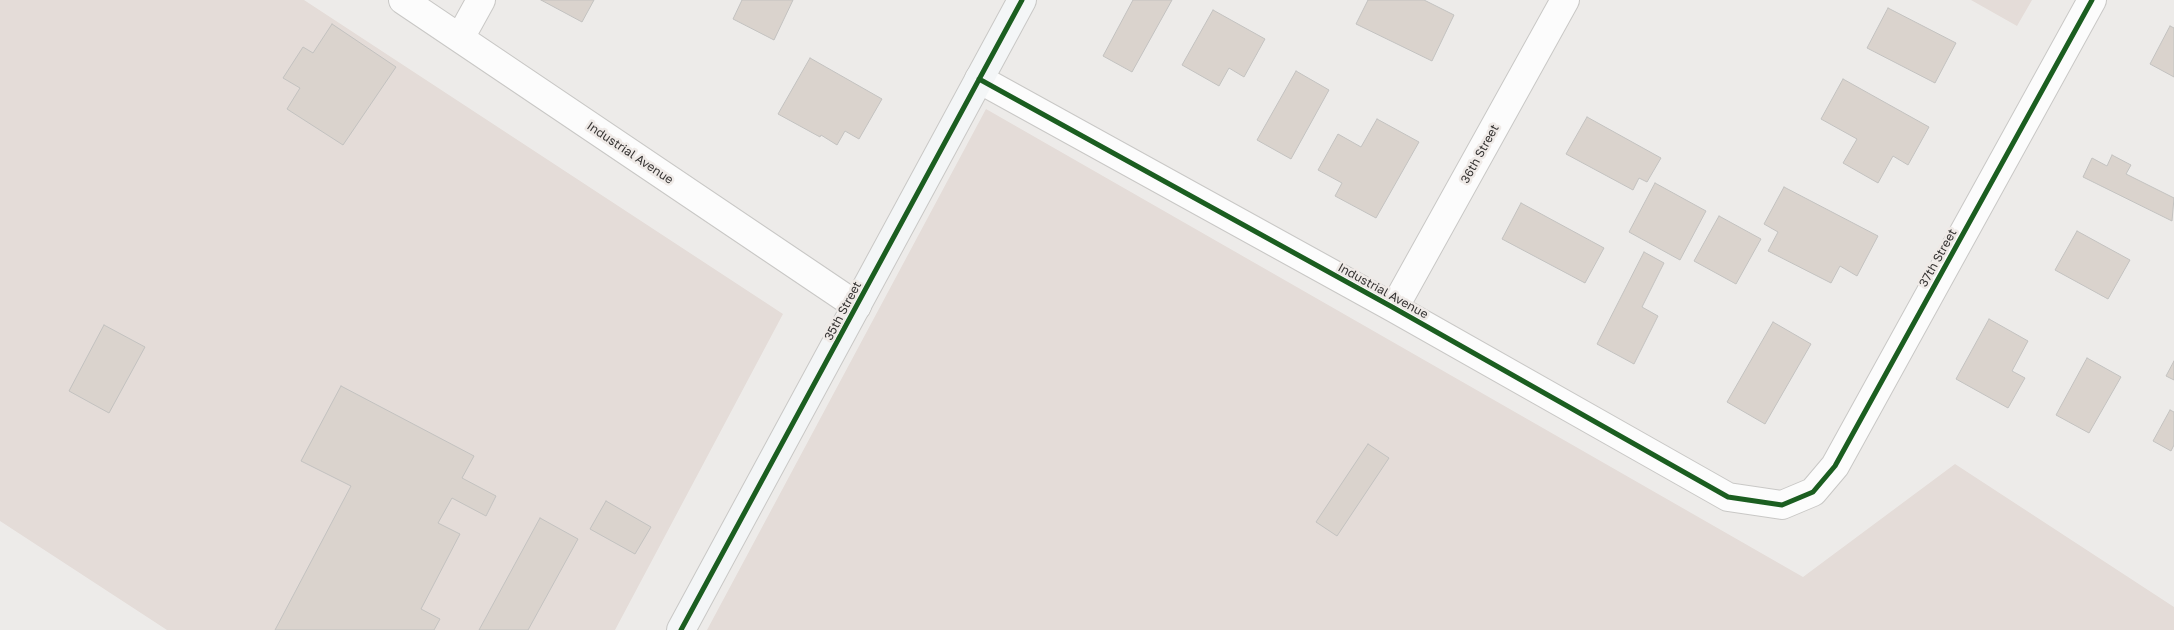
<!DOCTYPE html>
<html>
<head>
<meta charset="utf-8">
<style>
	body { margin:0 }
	canvas { display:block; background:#edebe9 }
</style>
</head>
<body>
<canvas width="2174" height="630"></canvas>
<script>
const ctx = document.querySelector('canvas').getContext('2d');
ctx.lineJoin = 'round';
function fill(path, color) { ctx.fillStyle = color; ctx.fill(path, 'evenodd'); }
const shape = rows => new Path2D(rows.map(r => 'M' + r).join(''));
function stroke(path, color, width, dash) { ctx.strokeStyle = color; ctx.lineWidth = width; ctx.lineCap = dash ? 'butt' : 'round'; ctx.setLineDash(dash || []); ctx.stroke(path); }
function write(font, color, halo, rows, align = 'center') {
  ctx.font = font + ' "Golos Text",sans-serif'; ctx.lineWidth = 5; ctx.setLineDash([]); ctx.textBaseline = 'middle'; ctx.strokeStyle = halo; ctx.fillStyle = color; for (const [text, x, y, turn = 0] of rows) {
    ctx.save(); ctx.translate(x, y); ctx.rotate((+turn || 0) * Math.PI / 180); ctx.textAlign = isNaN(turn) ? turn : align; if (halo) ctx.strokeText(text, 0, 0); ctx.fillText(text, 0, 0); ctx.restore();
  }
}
const built = shape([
	[0,0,304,0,783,314,615,630,167,630,0,521],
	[1971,0,2032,0,2017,26],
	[986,109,1803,577,1955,464,2174,607,2174,630,707,630]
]);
const building = shape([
	[541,0,594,0,582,22,541,0],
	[742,0,793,0,774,40,733,19,742,0],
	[1133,0,1172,0,1132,72,1103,56,1133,0],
	[1368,0,1424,0,1454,15,1432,61,1356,24,1368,0],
	[1888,8,1956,43,1935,83,1867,48,1888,8],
	[1213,10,1265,39,1244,77,1229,68,1219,86,1182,65,1213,10],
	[332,24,396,67,343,145,287,109,300,88,283,78,303,47,313,53,332,24],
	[2170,26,2174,28,2174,77,2150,64,2170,26],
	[810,58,882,99,859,139,845,131,837,145,821,135,820,137,778,114,810,58],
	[1296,71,1329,90,1291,159,1257,140,1296,71],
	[1843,79,1929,127,1908,165,1893,156,1878,183,1843,163,1857,139,1821,119,1843,79],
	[1587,117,1661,158,1647,182,1639,178,1633,190,1566,154,1587,117],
	[1377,119,1419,142,1376,218,1335,196,1342,183,1318,170,1338,134,1361,147,1377,119],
	[2112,155,2131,165,2126,174,2174,198,2172,221,2083,177,2092,158,2107,166,2112,155],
	[1655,183,1706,211,1680,260,1629,232,1655,183],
	[1784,187,1878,236,1857,276,1840,266,1831,283,1768,251,1778,232,1764,224,1784,187],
	[1521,203,1604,248,1585,283,1502,239,1521,203],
	[1719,216,1761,239,1736,284,1694,261,1719,216],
	[2077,231,2130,260,2108,299,2055,270,2077,231],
	[1644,252,1664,263,1642,307,1658,316,1634,364,1597,344,1644,252],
	[1989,319,2028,341,2012,371,2025,378,2008,408,1956,379,1989,319],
	[1773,322,1811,344,1765,424,1727,402,1773,322],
	[104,325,145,347,109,413,69,391,104,325],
	[2087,358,2121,377,2089,433,2056,415,2087,358],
	[2174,361,2174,380,2166,376,2174,361],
	[341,386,474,456,462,478,496,496,486,516,452,498,438,523,460,534,421,609,440,619,434,630,275,630,351,486,301,461,341,386],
	[2170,410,2174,412,2174,445,2171,451,2153,441,2170,410],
	[1368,444,1389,458,1337,536,1316,522,1368,444],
	[606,501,651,527,635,554,590,529,606,501],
	[540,518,578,539,528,630,479,630,540,518]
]);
const street = shape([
	[403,0,857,306],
	[460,38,481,0],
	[979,79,1394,308,1728,497,1782,505,1813,492,1835,466,2092,0],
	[1394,308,1565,0]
]);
const secondary = shape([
	[681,630,1022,0]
]);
const cycleway = shape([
	[979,79,1394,308,1728,497,1782,505,1813,492,1835,466,2092,0],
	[681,630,1022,0]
]);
const streetNames = [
	["Industrial Avenue",630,153,34],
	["36th Street",1480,154,-61],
	["37th Street",1938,258,-61],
	["Industrial Avenue",1383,291,29],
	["35th Street",843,311,-62]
];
fill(built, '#e4dcd8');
fill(building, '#dad3cd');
stroke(building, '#c3c2c0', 1);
stroke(street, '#c9c8c6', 30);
stroke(secondary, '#c9c8c6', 30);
stroke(street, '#fcfcfc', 28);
stroke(secondary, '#f4f6f7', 28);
stroke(cycleway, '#1b5e20', 5);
write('12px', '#363433', '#efeae7', streetNames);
</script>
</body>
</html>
